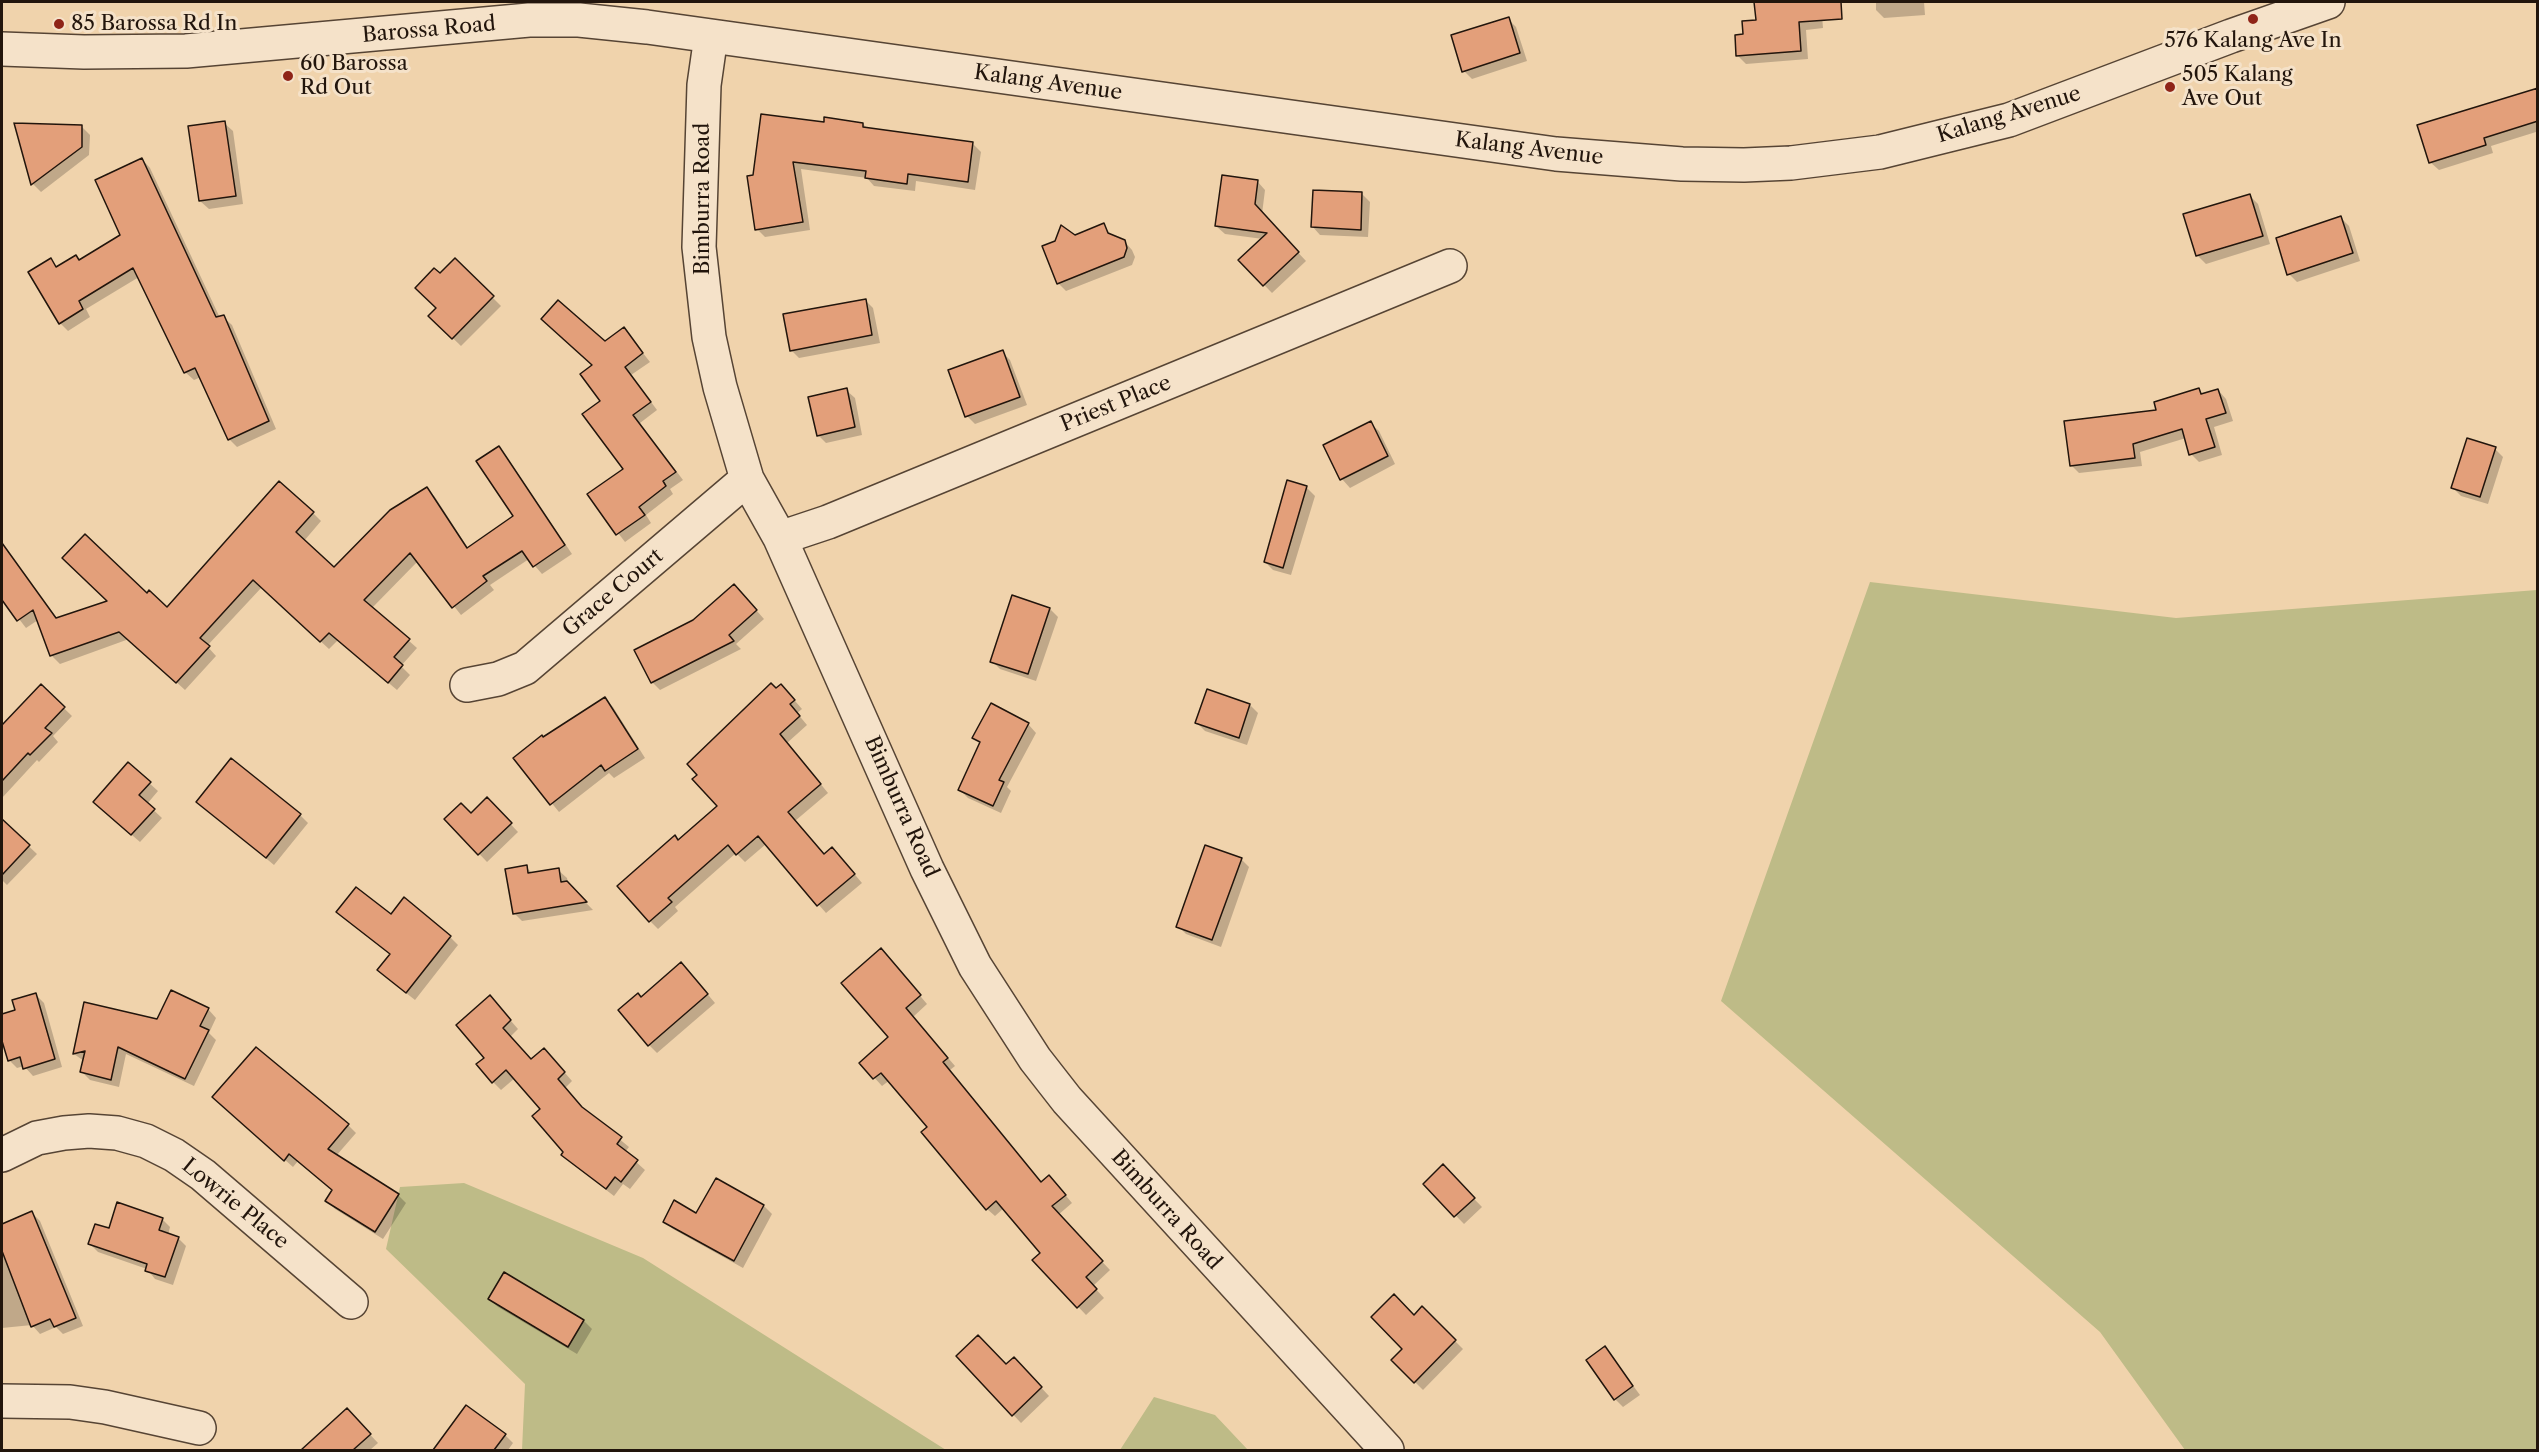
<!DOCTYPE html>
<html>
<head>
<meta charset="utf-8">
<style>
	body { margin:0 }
	#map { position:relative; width:2539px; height:1452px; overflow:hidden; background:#f0d3ac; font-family:"Libre Caslon Text",serif }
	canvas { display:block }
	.frame { position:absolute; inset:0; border:3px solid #22150c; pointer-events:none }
</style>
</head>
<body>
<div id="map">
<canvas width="2539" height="1452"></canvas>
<div class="frame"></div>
</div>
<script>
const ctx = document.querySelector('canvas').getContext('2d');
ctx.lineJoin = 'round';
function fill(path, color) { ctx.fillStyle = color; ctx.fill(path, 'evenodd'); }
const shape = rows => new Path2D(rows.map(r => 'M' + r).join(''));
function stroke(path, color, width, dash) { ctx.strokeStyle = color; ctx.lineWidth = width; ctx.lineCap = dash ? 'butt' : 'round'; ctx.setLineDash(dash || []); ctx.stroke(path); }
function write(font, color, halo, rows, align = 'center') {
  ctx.font = font + ' "Libre Caslon Text",serif'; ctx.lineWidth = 6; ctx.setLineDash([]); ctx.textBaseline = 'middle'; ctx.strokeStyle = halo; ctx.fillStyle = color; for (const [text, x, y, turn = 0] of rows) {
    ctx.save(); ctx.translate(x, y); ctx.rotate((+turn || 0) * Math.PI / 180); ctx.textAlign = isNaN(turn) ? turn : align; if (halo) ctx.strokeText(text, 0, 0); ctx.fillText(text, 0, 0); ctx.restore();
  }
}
const green = shape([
	[1870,582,2176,618,2537,590,2537,1450,2185,1450,2100,1332,1721,1001],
	[464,1183,643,1258,946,1450,522,1450,525,1384,386,1249,400,1187],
	[1154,1397,1215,1415,1248,1450,1120,1450]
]);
const shadow = shape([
	[1756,2,1821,2,1823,28,1806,30,1808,59,1746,64,1738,56,1744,36,1757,21],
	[1876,2,1924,2,1925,15,1884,18,1876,10],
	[1508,19,1516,27,1527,61,1472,79,1464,71],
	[2538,90,2538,134,2536,132,2491,146,2493,153,2439,170,2430,162],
	[224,123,233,131,243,204,209,209,200,201],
	[825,124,863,124,868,129,973,144,981,152,975,190,916,181,915,191,874,186,867,178,801,169,810,230,765,237,757,229,755,176],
	[16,125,82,127,90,135,89,155,41,192,33,184],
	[142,159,150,168,220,318,223,317,232,325,276,429,237,447,229,439,201,377,194,380,185,372,139,277,86,309,90,317,68,331,60,323,50,260,58,267,80,261,122,236],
	[1257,181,1265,190,1262,214,1306,261,1272,293,1240,260,1263,239,1225,234,1216,226],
	[1362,194,1370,202,1368,237,1320,235,1312,226],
	[2250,196,2258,204,2270,244,2206,264,2197,255],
	[2341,218,2349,226,2360,261,2297,282,2289,274],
	[1103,225,1113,237,1124,241,1132,250,1135,257,1132,265,1066,291,1058,283,1074,236],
	[455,260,501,306,461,346,430,316,438,309,440,275],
	[865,300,873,308,880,343,799,358,791,350],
	[624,329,650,362,631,375,657,410,640,423,683,480,670,489,673,494,646,515,651,523,625,542,589,495,625,469,602,401,594,366,605,343],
	[1002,352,1010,360,1027,405,975,424,967,416],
	[846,390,855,398,862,435,826,443,818,435],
	[2199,390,2204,395,2218,390,2226,399,2233,421,2214,427,2222,455,2199,462,2191,454,2186,438,2140,452,2142,466,2079,473,2071,465,2158,411],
	[1370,423,1379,431,1395,464,1350,488,1342,479,1325,446],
	[498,448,506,456,572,554,542,574,529,559,490,585,494,590,461,615,418,561,372,608,417,648,401,666,410,675,397,690,338,640,329,649,262,587,207,646,216,656,185,690,129,639,60,664,51,655,38,620,26,628,2,597,2,546,58,620,147,595,167,609,313,513,321,521,304,541,334,569,427,489,435,497,468,548,516,517],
	[2495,449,2503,457,2488,504,2461,496,2453,488],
	[1288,482,1307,488,1315,496,1291,575,1273,570,1265,562],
	[742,594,764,619,736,644,741,649,660,690,652,682],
	[1013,597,1050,609,1058,617,1036,681,1000,669,992,661],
	[41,686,72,716,53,736,58,742,39,762,37,760,2,798,2,727],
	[776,690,789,694,802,709,797,713,807,725,787,743,828,793,795,821,824,856,840,857,862,883,826,913,766,844,745,862,736,853,675,907,678,911,658,929,650,921,679,841,719,806],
	[605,699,613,707,645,758,614,778,609,773,559,812,515,758],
	[1250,705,1258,713,1247,745,1205,731,1197,723],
	[1028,724,1036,733,1007,787,1011,791,1001,813,968,798,960,790,981,744,974,738],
	[128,764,158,791,147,804,162,818,140,842,103,810],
	[487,799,518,832,487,862,446,819,471,815],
	[198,802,300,815,308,823,274,865],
	[2,821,37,854,7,885,2,880],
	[1241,859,1249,867,1221,947,1186,934,1178,926],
	[526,867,533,874,558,870,567,878,568,884,593,910,522,921,514,913],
	[391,916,450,937,458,945,415,1000,387,978,391,955,346,920],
	[888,958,927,1004,913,1017,955,1066,950,1070,1042,1183,1057,1185,1072,1203,1058,1215,1110,1270,1093,1286,1104,1298,1086,1315,1034,1260,1042,1253,1004,1208,995,1216,987,1209,929,1127,890,1080,882,1086,861,1063,890,1038],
	[689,972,715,1003,657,1053,649,1045,642,998],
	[36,995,44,1003,62,1067,33,1076,24,1066,17,1068,9,1060,2,1036,2,1016,17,1011],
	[85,1004,158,1020,208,1009,216,1018,209,1033,216,1040,194,1086,126,1054,119,1087,90,1080,82,1072,84,1061,74,1054],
	[498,1006,518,1029,510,1037,532,1061,552,1058,572,1081,565,1088,584,1110,629,1147,625,1152,645,1170,630,1189,623,1184,614,1196,571,1163,563,1155,565,1152,542,1109,515,1078,501,1090,493,1082,486,1058],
	[223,1105,348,1125,356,1133,336,1156,398,1195,406,1203,383,1239,335,1209,327,1201,333,1190,298,1161,293,1167],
	[1443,1167,1482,1207,1464,1224,1425,1184],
	[716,1180,764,1206,772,1214,743,1268,673,1229,664,1221,697,1215],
	[32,1213,40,1221,83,1326,63,1334,56,1327,40,1334,32,1325,2,1328,2,1226],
	[162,1219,170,1227,168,1235,178,1238,186,1246,173,1285,155,1279,147,1269,98,1252,90,1244,110,1230],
	[504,1274,584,1321,592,1329,577,1354,498,1307,489,1299],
	[1422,1308,1463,1349,1423,1390,1393,1360,1404,1349,1414,1317],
	[1605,1348,1640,1395,1623,1407,1615,1399],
	[958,1356,1006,1366,1022,1367,1049,1396,1021,1423],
	[347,1410,378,1443,370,1450,304,1450],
	[505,1435,513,1443,508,1450,436,1449]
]);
const building = shape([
	[1754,2,1841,2,1842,19,1799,22,1801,51,1736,56,1735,35,1743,34,1742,21,1756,20,1754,2],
	[1509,17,1520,53,1462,72,1451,35,1509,17],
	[2538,88,2538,121,2484,138,2486,145,2429,163,2417,125,2538,88],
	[761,114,824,122,824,117,863,123,863,127,973,142,968,182,908,174,907,184,865,178,866,171,793,162,803,222,755,230,747,176,753,175,761,114],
	[225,121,236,196,199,201,188,126,225,121],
	[14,123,82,125,82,147,31,185,14,123],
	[142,158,216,317,224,315,269,421,228,440,195,368,184,373,133,268,79,301,83,309,59,324,28,272,51,258,56,267,76,255,79,260,120,235,95,180,142,158],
	[1222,175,1258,180,1255,204,1299,252,1263,286,1238,260,1267,233,1215,226,1222,175],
	[1313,190,1362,192,1361,230,1311,227,1313,190],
	[2250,194,2263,236,2196,256,2183,214,2250,194],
	[2341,216,2353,253,2287,275,2276,238,2341,216],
	[1104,223,1108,233,1125,240,1127,248,1124,257,1057,284,1042,246,1055,241,1061,225,1075,235,1104,223],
	[455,258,494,296,452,339,428,316,436,308,415,288,434,268,440,273,455,258],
	[866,299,872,335,790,351,783,314,866,299],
	[558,300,605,341,624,327,643,353,625,367,651,402,633,415,676,472,663,481,666,486,639,507,645,515,616,535,587,494,623,469,582,414,600,401,580,374,592,365,541,319,558,300],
	[1003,350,1020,397,965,417,948,370,1003,350],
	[847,388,855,427,817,436,808,397,847,388],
	[2199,388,2201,394,2218,389,2226,413,2206,419,2215,447,2189,455,2182,429,2133,444,2135,458,2070,466,2064,421,2156,410,2154,402,2199,388],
	[1371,421,1388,456,1340,480,1323,445,1371,421],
	[2467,438,2496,447,2480,497,2451,488,2467,438],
	[499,446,565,545,533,567,522,551,483,576,487,581,452,608,410,553,364,600,410,639,394,657,403,665,388,683,329,633,320,642,253,580,200,638,210,646,176,683,119,632,50,656,33,610,17,621,2,600,2,543,56,618,107,601,62,558,85,534,147,593,149,590,167,607,279,481,314,512,296,532,334,567,390,510,427,487,467,548,513,516,476,461,499,446],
	[1287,480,1307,486,1283,568,1264,562,1287,480],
	[734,584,757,610,729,635,734,641,651,683,634,650,693,620,734,584],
	[1012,595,1050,608,1028,674,990,662,1012,595],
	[771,683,776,688,781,684,795,700,790,704,800,716,780,734,821,784,788,812,824,854,832,847,855,874,817,906,758,836,736,855,728,845,668,898,672,902,649,922,617,886,675,835,678,840,717,806,692,779,697,775,687,764,771,683],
	[41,684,65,707,45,728,52,733,30,755,28,753,2,781,2,725,41,684],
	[1207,689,1250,704,1239,738,1195,723,1207,689],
	[605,697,638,749,605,771,601,765,550,805,513,758,542,735,543,737,605,697],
	[991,703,1029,723,999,780,1004,782,993,806,958,790,980,742,972,738,991,703],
	[231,758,301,814,266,858,196,802,231,758],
	[128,762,151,782,139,795,155,809,131,835,93,802,128,762],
	[487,797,512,823,478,855,444,819,461,803,471,813,487,797],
	[2,819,30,845,2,875,2,819],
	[1205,845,1242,858,1212,940,1176,927,1205,845],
	[527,865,528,873,559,868,561,882,567,881,587,902,513,914,505,869,527,865],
	[356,887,391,914,404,897,451,936,406,993,377,970,390,954,336,912,356,887],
	[881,948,921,995,906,1008,948,1058,943,1062,1041,1182,1049,1175,1066,1195,1052,1206,1103,1261,1086,1277,1097,1289,1077,1308,1032,1260,1040,1253,996,1201,986,1210,921,1132,927,1127,881,1073,873,1079,859,1063,888,1037,841,983,881,948],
	[681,962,708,994,648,1046,618,1010,638,993,641,997,681,962],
	[171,990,209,1008,200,1026,209,1030,185,1079,118,1047,111,1080,80,1072,85,1051,73,1054,84,1002,157,1019,171,990],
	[36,993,55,1059,23,1069,20,1057,8,1061,2,1041,2,1014,15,1010,12,1000,36,993],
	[490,995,511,1020,503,1028,531,1059,544,1048,565,1072,558,1079,582,1107,622,1137,617,1144,638,1160,621,1182,615,1177,606,1189,561,1155,563,1152,532,1116,540,1109,506,1070,492,1083,476,1064,484,1058,456,1025,490,995],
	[256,1047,349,1124,328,1149,399,1194,375,1232,325,1201,332,1190,289,1154,284,1161,212,1097,256,1047],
	[1443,1164,1475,1198,1454,1217,1423,1184,1443,1164],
	[716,1178,764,1205,734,1261,663,1222,674,1200,696,1213,716,1178],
	[117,1202,163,1218,159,1230,179,1237,165,1277,145,1271,147,1264,88,1244,95,1224,109,1228,117,1202],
	[32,1211,76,1318,54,1327,50,1319,31,1327,2,1251,2,1224,32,1211],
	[504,1272,584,1320,568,1347,488,1299,504,1272],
	[1394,1294,1414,1315,1422,1306,1456,1340,1414,1383,1391,1360,1402,1349,1371,1317,1394,1294],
	[978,1335,1006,1364,1014,1357,1042,1387,1012,1416,956,1356,978,1335],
	[1605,1346,1633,1386,1614,1400,1586,1360,1605,1346],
	[466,1405,506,1434,494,1450,433,1450,466,1405],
	[347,1408,371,1434,353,1450,301,1450,347,1408]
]);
const minor = shape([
	[711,36,704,85,699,247,709,337,720,387,747,479,780,538,927,869,975,966,1035,1059,1067,1100,1387,1450],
	[2,49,84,52,186,51,529,20,579,20,647,27,1556,154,1682,164,1744,165,1791,163,1880,152,2009,120,2231,36,2328,2],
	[780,538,828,522,1450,266],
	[467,685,498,679,525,668,747,479],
	[2,1155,37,1138,64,1133,89,1131,117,1133,146,1141,174,1155,203,1175,351,1302],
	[2,1401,70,1402,105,1407,199,1428]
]);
const markers = [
	[2253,19,6,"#8f2418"],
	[59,24,6,"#8f2418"],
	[288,76,6,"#8f2418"],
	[2170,87,6,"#8f2418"]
];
const poiNames = [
	["85 Barossa Rd In",71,24],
	["576 Kalang Ave In",2253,41,"center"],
	["60 Barossa",300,64],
	["Rd Out",300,88],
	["505 Kalang",2182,75],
	["Ave Out",2182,99]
];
const streetNames = [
	["Barossa Road",429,30,-5],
	["Kalang Avenue",1048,83,8],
	["Kalang Avenue",2009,115,-17],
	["Kalang Avenue",1529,149,7],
	["Bimburra Road",703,199,-90],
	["Priest Place",1116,404,-22],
	["Grace Court",613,593,-40],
	["Bimburra Road",901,807,66],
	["Lowrie Place",235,1204,39],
	["Bimburra Road",1166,1210,48]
];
fill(green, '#bebb87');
fill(shadow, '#0003');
fill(building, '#e39f7a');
stroke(building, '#22150c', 1.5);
stroke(minor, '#564434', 36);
stroke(minor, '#f5e2c9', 33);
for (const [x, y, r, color] of markers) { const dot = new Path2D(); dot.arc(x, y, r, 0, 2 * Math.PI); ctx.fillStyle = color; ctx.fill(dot); stroke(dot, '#f5e2c9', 2); }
write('21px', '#22150c', '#f5e2c9', poiNames, 'left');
write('21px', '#22150c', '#f5e2c9', streetNames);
</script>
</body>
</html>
